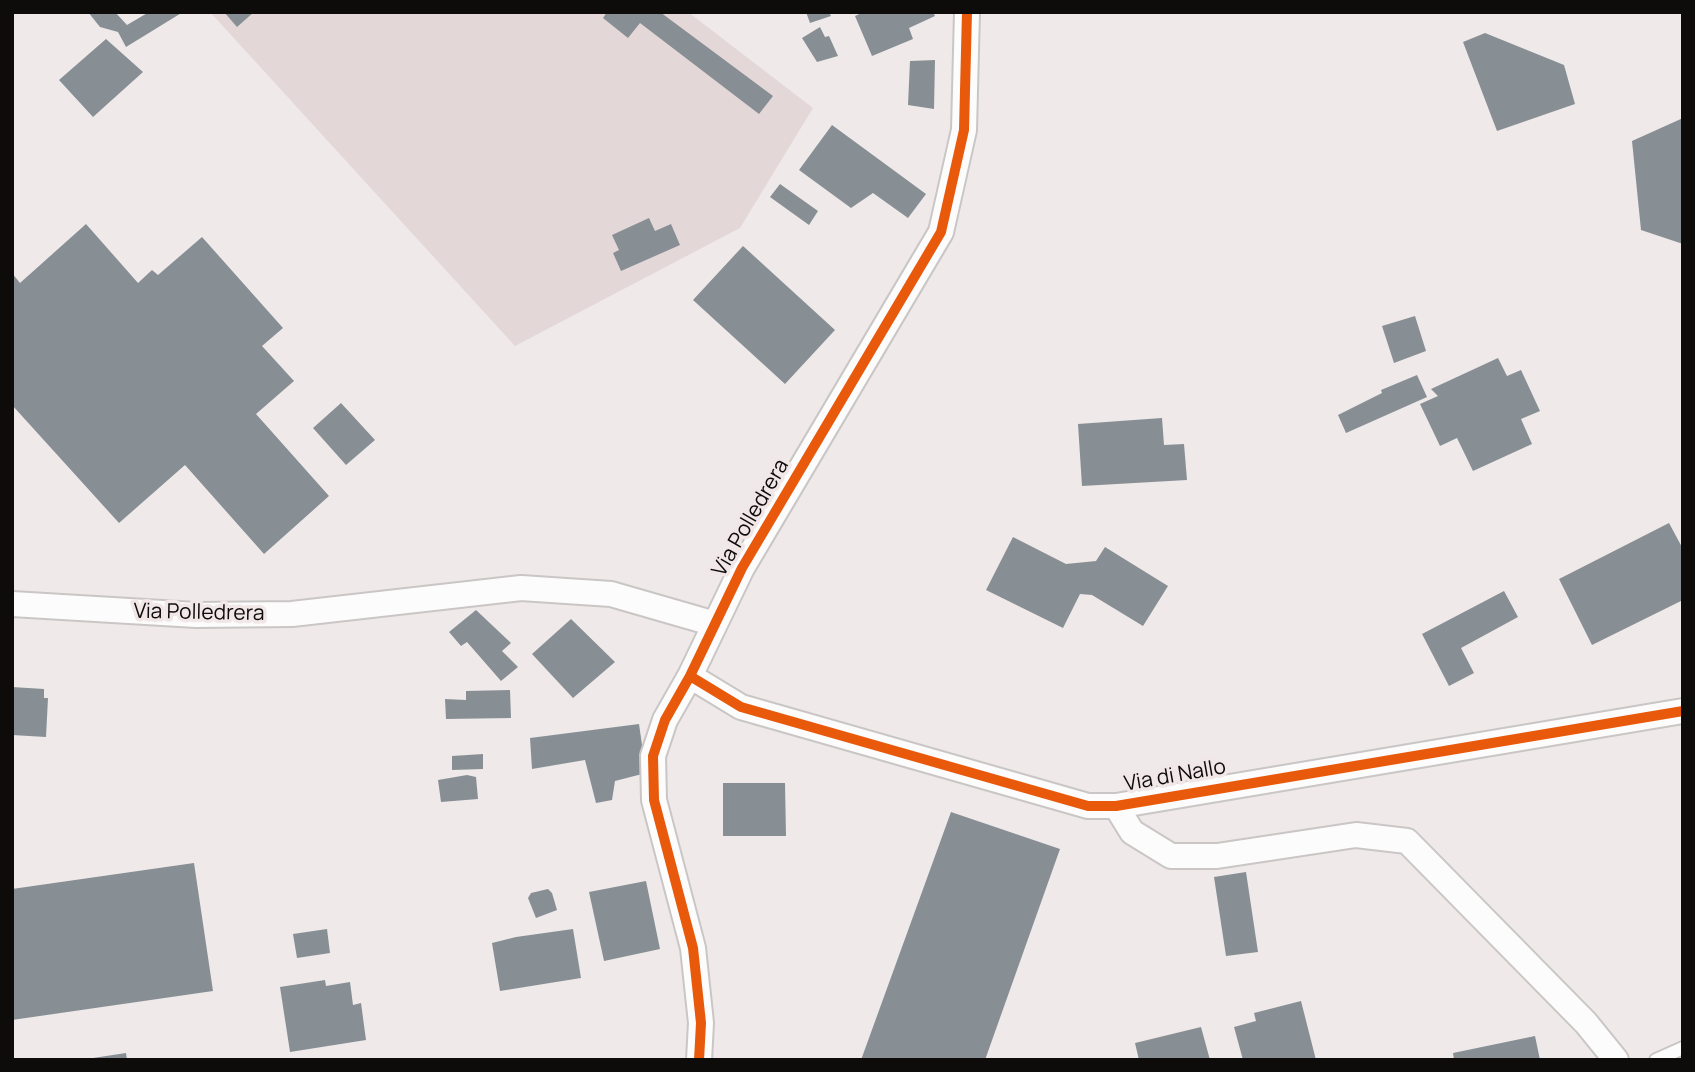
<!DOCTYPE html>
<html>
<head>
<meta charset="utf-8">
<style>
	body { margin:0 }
	#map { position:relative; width:1695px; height:1072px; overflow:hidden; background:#efe9e9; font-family:Manrope,sans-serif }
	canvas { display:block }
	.frame { position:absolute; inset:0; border:14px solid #0e0b0b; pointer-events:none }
</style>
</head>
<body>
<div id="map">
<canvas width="1695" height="1072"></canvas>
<div class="frame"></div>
</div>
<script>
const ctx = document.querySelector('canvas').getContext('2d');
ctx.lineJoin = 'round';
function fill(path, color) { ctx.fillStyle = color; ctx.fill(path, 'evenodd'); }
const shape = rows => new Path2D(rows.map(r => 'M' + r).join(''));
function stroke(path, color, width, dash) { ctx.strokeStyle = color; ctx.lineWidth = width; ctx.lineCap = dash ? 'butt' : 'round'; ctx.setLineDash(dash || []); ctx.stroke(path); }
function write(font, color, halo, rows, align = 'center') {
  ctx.font = font + ' Manrope,sans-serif'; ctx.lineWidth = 7; ctx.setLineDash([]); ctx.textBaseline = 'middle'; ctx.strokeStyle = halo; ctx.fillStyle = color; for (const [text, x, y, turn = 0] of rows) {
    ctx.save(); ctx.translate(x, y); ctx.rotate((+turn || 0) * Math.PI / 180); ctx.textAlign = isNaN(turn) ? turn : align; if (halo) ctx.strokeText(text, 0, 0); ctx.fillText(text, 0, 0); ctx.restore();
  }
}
const built = shape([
	[210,12,688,12,813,108,740,228,515,346]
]);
const building = shape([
	[88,12,115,12,127,25,149,12,183,12,126,47,118,32,100,27],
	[224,12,254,12,237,27],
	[607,12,660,12,773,96,759,114,640,23,628,38,603,18],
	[806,12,829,12,831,16,810,23],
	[864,12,933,12,935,16,909,28,913,39,872,56,855,16],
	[820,27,825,37,829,36,838,56,817,62,802,38],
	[1485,33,1564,65,1575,104,1497,131,1463,42],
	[106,39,143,72,93,117,59,80],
	[935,60,934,109,908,105,910,61],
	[1683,118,1683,244,1641,230,1632,141],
	[832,125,926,194,908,218,873,193,851,208,799,170],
	[780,184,818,211,809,225,770,197],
	[649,218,655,231,671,224,680,245,621,271,613,253,619,250,612,235],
	[86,224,138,283,152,270,158,275,202,237,283,328,262,346,294,381,256,414,329,496,264,554,185,465,119,523,12,405,12,273,20,283],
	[743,246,835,330,785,384,693,300],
	[1415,316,1426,351,1394,363,1382,326],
	[1498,358,1507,376,1521,370,1540,411,1521,419,1532,444,1473,471,1457,438,1440,446,1420,404,1438,396,1431,389],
	[1417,375,1427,397,1346,433,1338,415,1382,393,1381,390],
	[341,403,375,440,346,465,313,428],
	[1162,418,1164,445,1184,444,1187,480,1082,486,1078,424],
	[1669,523,1683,549,1683,600,1592,645,1559,579],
	[1013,537,1066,564,1096,561,1105,547,1168,586,1143,626,1092,595,1080,594,1063,628,986,590],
	[1504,591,1518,617,1461,648,1474,673,1449,686,1422,634],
	[476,610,511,643,502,651,518,667,501,681,467,642,461,646,449,632],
	[571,619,615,662,573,698,532,654],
	[12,687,44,689,44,698,48,698,46,737,12,735],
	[510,690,511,718,446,719,445,699,466,700,466,691],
	[639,724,646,773,615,781,612,800,596,803,585,760,532,769,530,738],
	[483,754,483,769,452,770,452,756],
	[467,775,476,777,478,799,441,802,438,780],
	[723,783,785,783,786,836,723,836],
	[951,812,1060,849,985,1060,861,1060],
	[194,863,213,991,12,1020,12,889],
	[1246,872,1258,952,1226,956,1214,877],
	[646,881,660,949,604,961,589,892],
	[548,889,552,893,557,910,536,918,528,898,531,893],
	[327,929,330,953,297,958,293,934],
	[573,929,581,978,500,991,492,943,516,937],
	[325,980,326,986,350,982,353,1005,361,1003,366,1040,290,1052,280,987],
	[1301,1001,1316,1060,1243,1060,1234,1027,1256,1021,1254,1013],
	[1201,1027,1210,1060,1139,1060,1135,1043],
	[1535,1036,1540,1060,1454,1060,1453,1053],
	[126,1053,127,1060,93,1060,93,1058]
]);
const service = shape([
	[1656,1060,1683,1048]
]);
const minor = shape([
	[12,604,196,615,292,614,521,588,611,594,715,624],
	[690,676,741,707,1088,806,1116,806,1683,711],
	[1116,806,1132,832,1171,856,1217,856,1356,835,1407,841,1586,1023,1616,1060],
	[699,1060,701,1023,693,948,654,800,653,756,665,720,690,676,742,568,941,232,964,130,967,12]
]);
const cycleway = shape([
	[690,676,741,707,1088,806,1116,806,1683,711],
	[699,1060,701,1023,693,948,654,800,653,756,665,720,690,676,742,568,941,232,964,130,967,12]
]);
const streetNames = [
	["Via Polledrera",751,518,-60],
	["Via Polledrera",199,613,1],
	["Via di Nallo",1175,776,-10]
];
fill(built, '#e4d7d8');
fill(building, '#878f94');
stroke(service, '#cbc6c6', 16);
stroke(minor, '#cbc6c6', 28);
stroke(service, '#fdfcfc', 12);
stroke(minor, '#fdfcfc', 24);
stroke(cycleway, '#e8590c', 10);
write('21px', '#0e0b0b', '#f1e7e7', streetNames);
</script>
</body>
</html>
